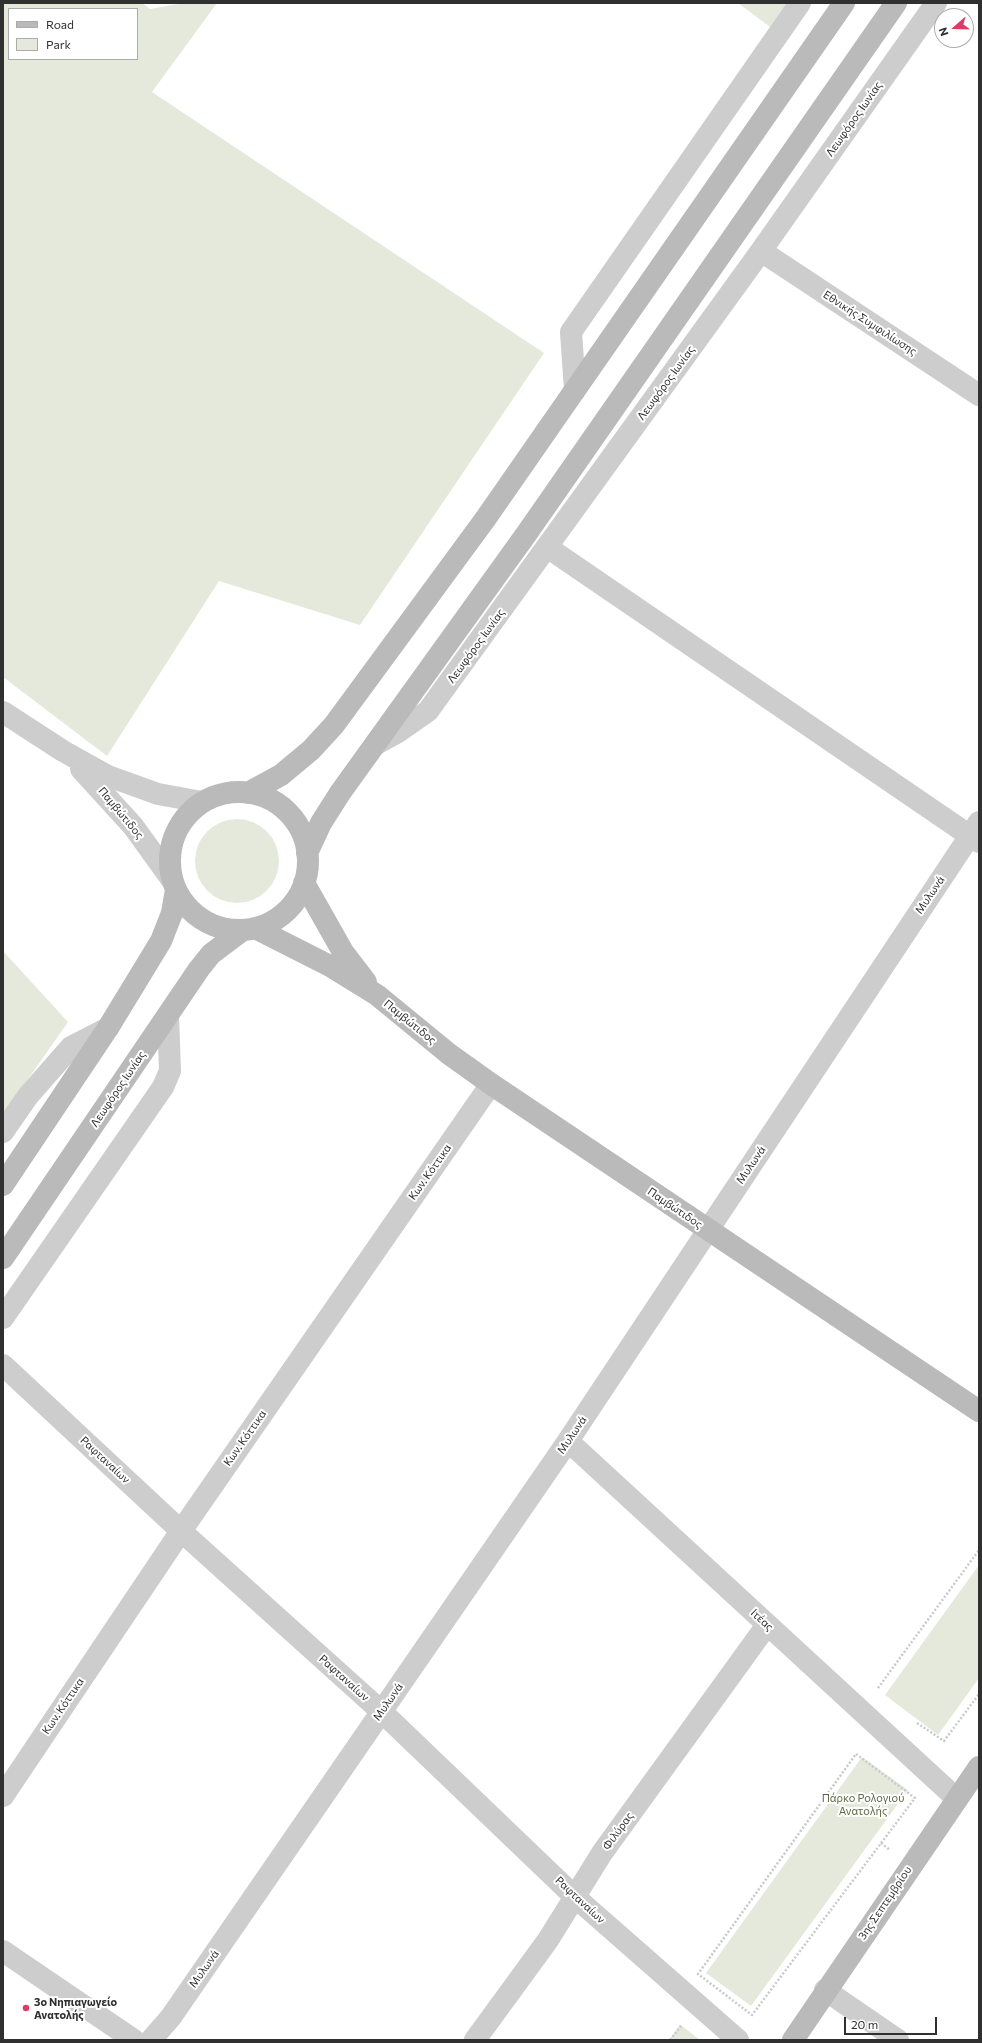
<!DOCTYPE html>
<html>
<head>
<meta charset="utf-8">
<style>
	body { margin:0 }
	#map { position:relative; width:982px; height:2043px; overflow:hidden; background:#fff; font-family:Commissioner,sans-serif }
	canvas { display:block }
	.frame { position:absolute; inset:0; border:4px solid #303030; pointer-events:none }
	.legend { position:absolute; left:8px; top:8px; width:130px; height:52px; box-sizing:border-box; background:#fff; border:1px solid #acacac; margin:0; padding:5px 7px; list-style:none; font-size:12px; color:#303030 }
	.legend li { display:flex; align-items:center; gap:8px; height:20px }
	.legend b { width:20px; border:1px solid #acacac }
	.north { position:absolute; left:934px; top:8px; width:40px; height:40px; box-sizing:border-box; background:#fff; border:1px solid #acacac; border-radius:50%; rotate:250deg; font-size:11px; font-weight:700; line-height:16px; text-align:center; color:#303030 }
	.north::after { content:''; display:block; margin:auto; width:14px; height:18px; background:#dc3c66; clip-path:polygon(50% 0,100% 100%,50% 72%,0 100%) }
	.scale { position:absolute; left:844px; top:2017px; width:93px; height:18px; box-sizing:border-box; border:2px solid #303030; border-top:0; padding-left:5px; font-size:12px; line-height:14px; white-space:nowrap; color:#303030; -webkit-text-stroke:3px #fff; paint-order:stroke }
</style>
</head>
<body>
<div id="map">
<canvas width="982" height="2043"></canvas>
<div class="frame"></div>
<ul class="legend">
<li><b style="height:5px;background:#bababa"></b>Road</li>
<li><b style="height:11px;background:#e5e9dc"></b>Park</li>
</ul>
<div class="north">N</div>
<div class="scale">20 m</div>
</div>
<script>
const ctx = document.querySelector('canvas').getContext('2d');
ctx.lineJoin = 'round';
function fill(path, color) { ctx.fillStyle = color; ctx.fill(path, 'evenodd'); }
const shape = rows => new Path2D(rows.map(r => 'M' + r).join(''));
function stroke(path, color, width, dash) { ctx.strokeStyle = color; ctx.lineWidth = width; ctx.lineCap = dash ? 'butt' : 'round'; ctx.setLineDash(dash || []); ctx.stroke(path); }
function write(font, color, halo, rows, align = 'center') {
  ctx.font = font + ' Commissioner,sans-serif'; ctx.lineWidth = 4; ctx.setLineDash([]); ctx.textBaseline = 'middle'; ctx.strokeStyle = halo; ctx.fillStyle = color; for (const [text, x, y, turn = 0] of rows) {
    ctx.save(); ctx.translate(x, y); ctx.rotate((+turn || 0) * Math.PI / 180); ctx.textAlign = isNaN(turn) ? turn : align; if (halo) ctx.strokeText(text, 0, 0); ctx.fillText(text, 0, 0); ctx.restore();
  }
}
const green = shape([
	[3,3,142,3,150,9,184,3,217,3,152,92,544,353,360,625,219,581,107,756,3,677],
	[9,9,137,9,137,59,9,59],
	[738,3,787,3,770,27],
	'195 861a42 42 0 1 1 84 0a42 42 0 1 1-84 0Z',
	[3,951,68,1022,3,1115],
	[979,1565,979,1678,938,1735,885,1695],
	[862,1757,908,1790,751,2006,706,1973],
	[680,2025,681,2025,700,2040,669,2040]
]);
const path = shape([
	[878,1688,979,1550],
	[917,1723,944,1741,979,1694],
	[856,1754,915,1798,752,2015,698,1974,856,1754],
	[881,1843,890,1850],
	[670,2040,681,2026]
]);
const street = shape([
	[761,251,979,395],
	[575,390,571,332,800,3],
	[547,547,979,842],
	[3,712,63,751,108,776,158,794,202,802],
	[376,744,398,732,428,711,761,251,936,3],
	[81,769,133,826,172,880],
	[3,1132,28,1096,71,1047,108,1028],
	[3,1318,163,1087,170,1071,168,1016],
	[3,1365,181,1531,382,1712,575,1897,738,2040],
	[568,1441,957,1799],
	[3,1796,181,1531,491,1084],
	[3,1951,134,2040],
	[825,1990,898,2040],
	[151,2040,171,2017,568,1441,979,822],
	[475,2040,548,1940,602,1853,767,1625]
]);
const secondary = shape([
	'170 861a69 69 0 1 1 138 0a69 69 0 1 1-138 0Z',
	[248,793,281,775,311,750,334,725,486,518,844,3],
	[307,853,321,823,340,793,527,533,896,3],
	[304,883,343,952,366,982],
	[255,928,330,966,377,995,449,1054,491,1084,979,1411],
	[3,1185,108,1028,161,941,172,913,176,890],
	[3,1258,199,969,211,954,243,930],
	[793,2040,979,1767]
]);
const markers = [
	[26,2008,4,"#dc3c66"]
];
const streetNames = [
	["Λεωφόρος Ιωνίας",854,119,-55],
	["Εθνικής Συμφιλίωσης",870,323,33],
	["Λεωφόρος Ιωνίας",666,383,-54],
	["Λεωφόρος Ιωνίας",476,646,-54],
	["Παμβώτιδος",121,813,50],
	["Μυλωνά",930,895,-56],
	["Παμβώτιδος",410,1022,39],
	["Λεωφόρος Ιωνίας",118,1089,-56],
	["Μυλωνά",751,1165,-56],
	["Κων. Κόττικα",430,1172,-55],
	["Παμβώτιδος",675,1208,34],
	["Μυλωνά",572,1435,-56],
	["Κων. Κόττικα",245,1438,-55],
	["Ραφταναίων",105,1460,43],
	["Ιτέας",762,1620,43],
	["Ραφταναίων",344,1678,42],
	["Μυλωνά",388,1702,-55],
	["Κων. Κόττικα",63,1706,-56],
	["Φιλύρας",618,1831,-54],
	["Ραφταναίων",580,1900,43],
	["3ης Σεπτεμβρίου",885,1903,-56],
	["Μυλωνά",204,1969,-55]
];
const parkNames = [
	["Πάρκο Ρολογιού",863,1798],
	["Ανατολής",863,1811]
];
const poiNames = [
	["3ο Νηπιαγωγείο",34,2002],
	["Ανατολής",34,2015]
];
fill(green, '#e5e9dc');
stroke(path, '#cacaca', 2.5, [2, 2]);
stroke(street, '#cdcdcd', 22);
stroke(secondary, '#bababa', 22);
for (const [x, y, r, color] of markers) { const dot = new Path2D(); dot.arc(x, y, r, 0, 2 * Math.PI); ctx.fillStyle = color; ctx.fill(dot); stroke(dot, '#fff', 1.5); }
write('11px', '#303030', '#fff', streetNames);
write('11px', '#5b693f', '#fff', parkNames);
write('bold 11px', '#303030', '#fff', poiNames, 'left');
</script>
</body>
</html>
